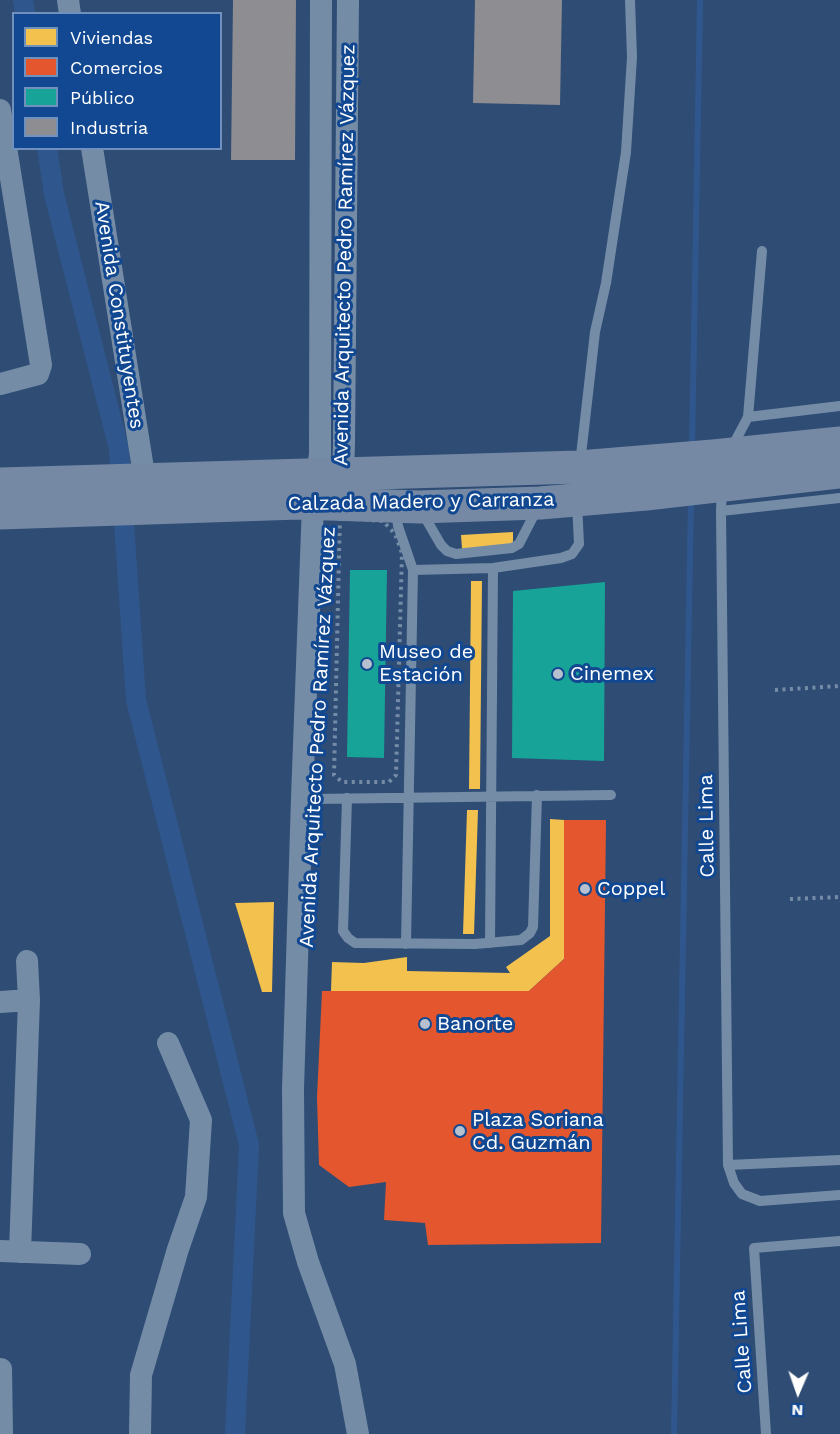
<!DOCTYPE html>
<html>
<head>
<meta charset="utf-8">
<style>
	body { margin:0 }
	#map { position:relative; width:840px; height:1434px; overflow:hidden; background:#2e4c74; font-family:"Work Sans",sans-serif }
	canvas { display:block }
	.legend { position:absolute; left:12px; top:12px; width:210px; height:138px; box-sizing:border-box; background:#114891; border:2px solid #7091bd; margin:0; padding:8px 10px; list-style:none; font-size:18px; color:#fff }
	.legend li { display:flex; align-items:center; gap:12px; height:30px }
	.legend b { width:30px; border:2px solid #7091bd }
	.north { position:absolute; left:768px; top:1362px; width:60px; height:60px; -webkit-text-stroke:4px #114891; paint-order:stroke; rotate:182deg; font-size:16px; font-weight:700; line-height:24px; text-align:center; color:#fff }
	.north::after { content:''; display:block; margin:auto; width:21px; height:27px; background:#fff; clip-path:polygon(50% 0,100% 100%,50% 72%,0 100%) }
</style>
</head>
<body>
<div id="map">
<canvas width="840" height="1434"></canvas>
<ul class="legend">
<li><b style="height:16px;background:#f2c14e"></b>Viviendas</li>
<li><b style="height:16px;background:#e4572e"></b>Comercios</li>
<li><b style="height:16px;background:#17a398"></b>Público</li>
<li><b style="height:16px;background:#8d8d92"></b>Industria</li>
</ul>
<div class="north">N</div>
</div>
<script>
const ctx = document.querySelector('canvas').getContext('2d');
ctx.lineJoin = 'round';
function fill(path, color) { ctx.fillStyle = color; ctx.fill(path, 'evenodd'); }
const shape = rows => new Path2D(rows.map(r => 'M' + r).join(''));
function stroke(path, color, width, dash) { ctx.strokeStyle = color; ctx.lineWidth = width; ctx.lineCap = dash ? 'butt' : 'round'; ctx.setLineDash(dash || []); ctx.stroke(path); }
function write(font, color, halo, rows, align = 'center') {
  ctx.font = font + ' "Work Sans",sans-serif'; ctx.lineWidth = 6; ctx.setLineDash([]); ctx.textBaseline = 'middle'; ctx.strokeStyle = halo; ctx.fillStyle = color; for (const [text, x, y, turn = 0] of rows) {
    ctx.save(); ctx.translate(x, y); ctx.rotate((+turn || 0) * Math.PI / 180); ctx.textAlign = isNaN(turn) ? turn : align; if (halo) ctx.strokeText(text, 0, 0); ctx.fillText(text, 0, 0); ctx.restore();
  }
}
const homes = shape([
	[513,532,513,546,462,549,461,535],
	[471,581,482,581,480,789,469,789],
	[467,810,478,810,474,934,463,934],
	[550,819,564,820,564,959,529,991,331,991,332,962,364,963,407,957,407,971,510,973,506,967,550,936],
	[274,902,272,992,262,992,235,903]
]);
const shops = shape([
	[564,820,606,820,601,1243,428,1245,425,1223,384,1220,386,1182,349,1187,319,1165,317,1097,322,991,529,991,564,959]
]);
const public = shape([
	[350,570,387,570,384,758,347,757],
	[605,582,604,761,512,758,513,591]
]);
const industry = shape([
	[233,0,296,0,295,160,231,160],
	[475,0,562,0,560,105,473,103]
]);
const stream = shape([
	[692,449,700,0],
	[674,1434,691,499]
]);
const canal = shape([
	[23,0,25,14],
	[47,148,54,194,119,449,136,700,249,1145,235,1434]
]);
const path = shape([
	[340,512,355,512,357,519,383,521,395,534,402,553,396,775,389,782,342,782,334,775,340,512],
	[775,690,840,686],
	[790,899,840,897]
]);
const lane = shape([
	[748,417,762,251],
	[731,449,748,417,840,406],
	[580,464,595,332,606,283,626,152,632,57,630,0],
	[722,487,721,511,728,1165,734,1183,742,1194,760,1201,840,1195],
	[396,509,398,526,413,570,406,944],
	[721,511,840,498],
	[422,512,441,545,447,551,456,554,512,548,519,544,538,507],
	[413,570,493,568,561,558,572,554,579,544,577,503],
	[347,798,343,931,348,938,355,943,475,944,521,940,530,933,533,927,537,795],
	[314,799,611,795],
	[490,943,493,568],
	[728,1165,840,1160],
	[766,1434,754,1248,840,1241]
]);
const street = shape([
	[68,0,70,14],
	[321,0,320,454,313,504,302,798,293,1089,294,1213,308,1262,345,1364,358,1434],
	[0,110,41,365,38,374,0,384],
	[92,148,145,481],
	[337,486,343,473,344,443,348,0],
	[0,1002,29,1000],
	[0,1251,80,1254],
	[20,1252,29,1000,27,961],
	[1,1369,2,1434],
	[140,1434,141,1375,178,1249,196,1197,201,1120,168,1043]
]);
const primary = shape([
	[0,484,579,467,713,456,840,443],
	[0,513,299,503,419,507,540,503,646,494,840,472]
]);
const markers = [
	[367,664,6,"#b6c0ce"],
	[558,674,6,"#b6c0ce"],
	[585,889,6,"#b6c0ce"],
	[425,1024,6,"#b6c0ce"],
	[460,1131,6,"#b6c0ce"]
];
const streetNames = [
	["Avenida Arquitecto Pedro Ramírez Vázquez",345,255,-89],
	["Avenida Constituyentes",119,315,81],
	["Calzada Madero y Carranza",421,502,-1],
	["Avenida Arquitecto Pedro Ramírez Vázquez",318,737,-87],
	["Calle Lima",707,826,-91],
	["Calle Lima",742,1342,-94]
];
const poiNames = [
	["Museo de",379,652],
	["Estación",379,675],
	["Cinemex",570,674],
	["Coppel",597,889],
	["Banorte",437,1024],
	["Plaza Soriana",472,1120],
	["Cd. Guzmán",472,1143]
];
fill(homes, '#f2c14e');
fill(shops, '#e4572e');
fill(public, '#17a398');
fill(industry, '#8d8d92');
stroke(stream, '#30578d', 6);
stroke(canal, '#30578d', 20);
stroke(path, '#758ca7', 4, [3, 4.5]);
stroke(lane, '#758ca7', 10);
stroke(street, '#758ca7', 22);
stroke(primary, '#7589a5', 33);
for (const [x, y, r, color] of markers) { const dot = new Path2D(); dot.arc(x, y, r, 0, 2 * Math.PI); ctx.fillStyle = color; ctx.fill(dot); stroke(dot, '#114891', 2); }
write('20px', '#fff', '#114891', streetNames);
write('20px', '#fff', '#114891', poiNames, 'left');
</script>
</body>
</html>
